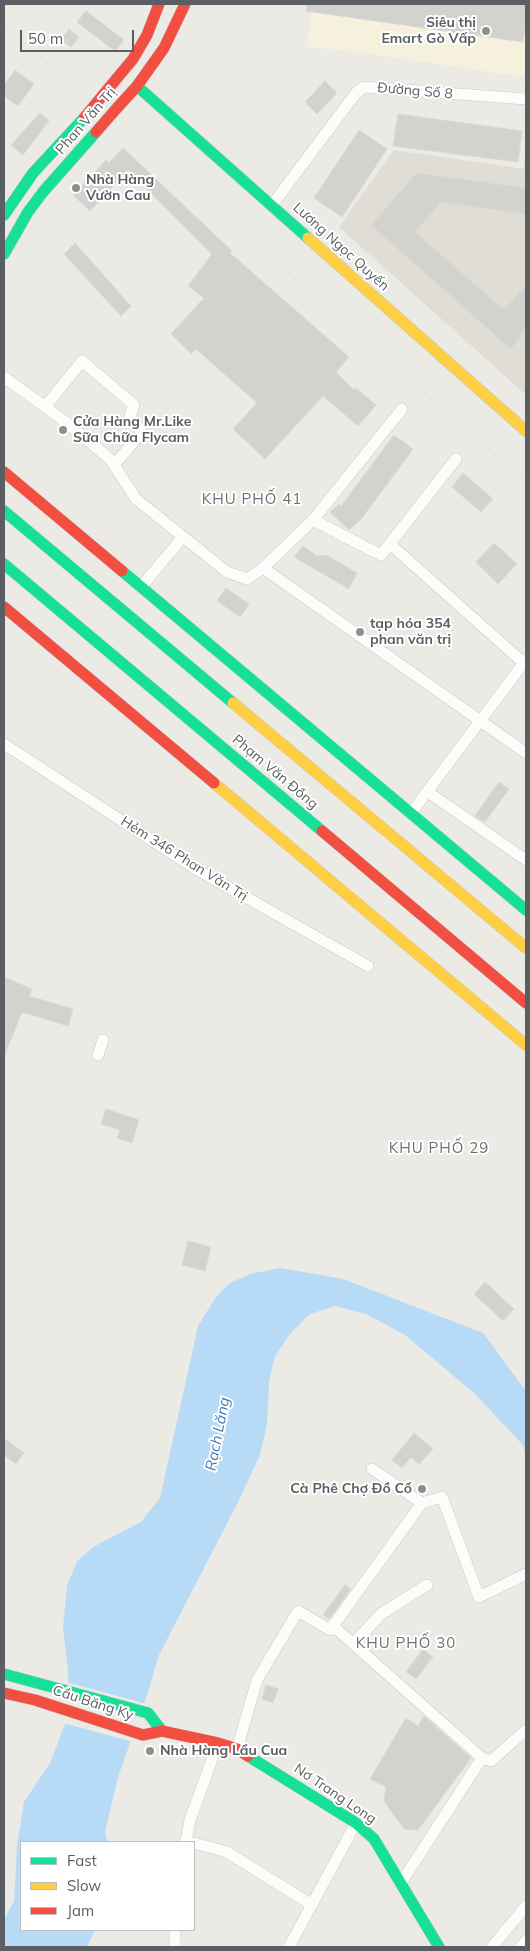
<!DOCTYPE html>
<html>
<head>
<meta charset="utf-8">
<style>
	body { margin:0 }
	#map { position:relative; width:530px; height:1951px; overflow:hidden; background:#ebeae5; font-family:Mulish,sans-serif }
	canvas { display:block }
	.frame { position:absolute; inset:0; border:5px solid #5b5e63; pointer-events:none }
	.legend { position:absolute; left:20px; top:1841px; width:175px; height:90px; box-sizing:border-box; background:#fff; border:1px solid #bdbfc1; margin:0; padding:6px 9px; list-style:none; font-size:15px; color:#5b5e63 }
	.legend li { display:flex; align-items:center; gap:10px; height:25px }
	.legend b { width:25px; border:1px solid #bdbfc1 }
	.scale { position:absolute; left:20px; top:30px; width:114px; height:22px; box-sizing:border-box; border:2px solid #5b5e63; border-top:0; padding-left:6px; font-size:15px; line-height:18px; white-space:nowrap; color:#5b5e63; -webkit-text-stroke:4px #fff; paint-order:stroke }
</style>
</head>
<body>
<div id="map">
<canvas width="530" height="1951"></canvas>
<div class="frame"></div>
<ul class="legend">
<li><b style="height:6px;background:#16e098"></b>Fast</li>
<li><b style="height:6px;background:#ffcf43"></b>Slow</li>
<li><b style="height:6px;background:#f24e42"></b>Jam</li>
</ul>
<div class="scale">50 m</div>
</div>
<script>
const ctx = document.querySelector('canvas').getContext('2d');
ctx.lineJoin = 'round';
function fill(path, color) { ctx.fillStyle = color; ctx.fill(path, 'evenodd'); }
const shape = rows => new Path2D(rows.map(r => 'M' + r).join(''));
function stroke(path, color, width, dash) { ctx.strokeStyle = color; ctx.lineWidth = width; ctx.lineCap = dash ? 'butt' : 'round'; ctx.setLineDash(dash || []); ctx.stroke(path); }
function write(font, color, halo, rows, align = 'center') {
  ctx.font = font + ' Mulish,sans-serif'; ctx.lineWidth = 4; ctx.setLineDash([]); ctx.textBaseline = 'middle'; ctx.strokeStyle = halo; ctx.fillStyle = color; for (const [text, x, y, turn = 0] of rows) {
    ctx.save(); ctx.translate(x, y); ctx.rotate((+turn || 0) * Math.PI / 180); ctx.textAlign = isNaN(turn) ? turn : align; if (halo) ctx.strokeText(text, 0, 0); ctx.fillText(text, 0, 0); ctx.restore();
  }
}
const commercial = shape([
	[312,4,526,4,526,57,524,77,343,50,307,47]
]);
const education = shape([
	[526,148,526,395,339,227,394,150,524,169]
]);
const water = shape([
	[280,1268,343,1279,483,1333,526,1391,526,1455,523,1445,474,1393,405,1335,366,1314,335,1306,310,1314,290,1334,275,1356,269,1381,267,1424,260,1455,237,1504,159,1655,147,1695,118,1777,105,1832,107,1842,21,1842,21,1930,95,1930,87,1947,4,1947,4,1920,14,1901,17,1846,24,1802,50,1763,69,1714,68,1670,63,1628,67,1586,77,1561,95,1546,141,1522,160,1498,198,1326,216,1297,230,1283,250,1274]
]);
const pier = shape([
	[66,1682,147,1704,133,1742,63,1723,67,1714]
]);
const building = shape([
	[307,4,526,4,526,20,523,42,306,11,307,4],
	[86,11,124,40,115,51,77,22,86,11],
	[69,29,79,37,71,47,61,40,69,29],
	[15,70,34,84,18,106,4,96,4,85,15,70],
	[325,81,337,93,317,114,305,102,325,81],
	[40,113,49,121,23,155,11,145,40,113],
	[398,114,522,131,518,162,393,146,398,114],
	[359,130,387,149,342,217,314,198,359,130],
	[123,148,232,251,230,253,349,357,336,372,354,390,356,388,376,405,358,426,323,396,265,459,233,429,257,403,196,349,191,354,171,334,204,298,188,286,212,254,128,170,90,211,73,195,106,160,109,163,123,148],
	[417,173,526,188,526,214,441,202,415,232,504,310,526,285,526,327,511,349,371,225,417,173],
	[75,243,131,306,121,316,64,254,75,243],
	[394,435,413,449,362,518,349,530,330,512,339,504,341,506,394,435],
	[463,473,493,499,481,512,452,487,463,473],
	[494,543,517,564,498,584,476,562,494,543],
	[303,546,317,556,326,555,357,573,349,589,294,557,303,546],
	[226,588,249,604,240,617,217,601,226,588],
	[499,782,509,789,485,822,475,816,499,782],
	[4,977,32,989,29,996,73,1009,68,1026,22,1012,4,1057,4,977],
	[106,1109,139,1120,132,1143,117,1138,120,1130,101,1124,106,1109],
	[188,1241,211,1247,205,1271,182,1265,188,1241],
	[485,1282,514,1309,503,1321,474,1294,485,1282],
	[414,1433,433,1449,419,1464,411,1457,402,1468,392,1460,414,1433],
	[4,1438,24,1453,16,1464,4,1455,4,1438],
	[345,1585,351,1589,329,1619,323,1615,345,1585],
	[423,1649,433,1657,416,1679,406,1672,423,1649],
	[266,1685,278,1689,273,1703,262,1699,266,1685],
	[424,1716,471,1758,418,1830,404,1829,384,1801,386,1787,370,1779,406,1718,418,1726,424,1716]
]);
const street = shape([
	[272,205,356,93,364,87,526,99],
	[4,377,67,423,110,459,136,499,227,572,247,579,263,568,526,753],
	[45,407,82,361,134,405,130,416,142,432,114,465],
	[313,520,402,409],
	[390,544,526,665],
	[263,568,313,520,381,555,456,459],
	[141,587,183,537],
	[4,744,194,868,368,966],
	[428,792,526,860],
	[411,813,526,660],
	[98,1055,103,1040],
	[372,1469,422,1503],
	[333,1626,482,1758,491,1761,526,1730],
	[353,1644,381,1614,427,1585],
	[237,1749,257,1680,298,1611,330,1630,422,1503,442,1497,479,1597,526,1574],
	[186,1842,190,1820,218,1743],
	[194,1843,227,1852,312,1905],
	[401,1883,482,1758],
	[175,1930,175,1947],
	[289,1947,356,1823],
	[492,1947,526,1906],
	[521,1947,526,1941]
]);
const fast = shape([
	[137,86,308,238],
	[4,215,33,173,84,118],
	[4,254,28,212,43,192,96,132],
	[4,511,233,703],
	[4,564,322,831],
	[122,571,526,910],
	[4,1674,148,1713,162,1731],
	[248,1756,356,1823,374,1839,439,1947]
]);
const slow = shape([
	[308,238,526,431],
	[233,703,526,948],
	[214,783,526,1045]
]);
const jam = shape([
	[103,95,133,59,147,35,159,4],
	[117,108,137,86,164,48,185,4],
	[4,472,122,571],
	[4,607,214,783],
	[322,831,526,1003],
	[4,1693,35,1700,143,1735,162,1731,218,1743,237,1749,248,1756]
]);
const rail = shape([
	[4,25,526,481]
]);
const jamBridge = shape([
	[84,118,103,95],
	[96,132,117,108]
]);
const markers = [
	[486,31,5,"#8d8f90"],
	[76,188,5,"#8d8f90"],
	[63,430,5,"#8d8f90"],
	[360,632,5,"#8d8f90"],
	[422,1489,5,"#8d8f90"],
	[150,1751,5,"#8d8f90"]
];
const poiNames = [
	["Siêu thị",476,23,"right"],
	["Emart Gò Vấp",476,39,"right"],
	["Nhà Hàng",86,180],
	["Vườn Cau",86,196],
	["Cửa Hàng Mr.Like",73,422],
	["Sữa Chữa Flycam",73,438],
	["tạp hóa 354",370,624],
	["phan văn trị",370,640],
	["Cà Phê Chợ Đồ Cổ",412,1489,"right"],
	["Nhà Hàng Lẩu Cua",160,1751]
];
const streetNames = [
	["Đường Số 8",415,91,5],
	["Phan Văn Trị",86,121,-49],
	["Lương Ngọc Quyến",341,247,42],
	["Phạm Văn Đồng",275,772,40],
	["Hẻm 346 Phan Văn Trị",184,859,32],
	["Cầu Băng Ky",93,1703,18],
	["Nơ Trang Long",335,1794,34]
];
const neighbourhoodNames = [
	["KHU PHỐ 41",252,499],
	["KHU PHỐ 29",439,1148],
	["KHU PHỐ 30",406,1643]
];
const waterNames = [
	["Rạch Lăng",218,1434,-79]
];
fill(commercial, '#f5f1dd');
fill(education, '#dfddd4');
fill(water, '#b7daf7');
fill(pier, '#ebeae5');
fill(building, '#d2d2cf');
stroke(building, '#dad9d4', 1);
stroke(street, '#c8c8c7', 12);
stroke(fast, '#c7c7c5', 12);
stroke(slow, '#c7c7c5', 12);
stroke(jam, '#c7c7c5', 12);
stroke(street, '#fcfcfb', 11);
stroke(fast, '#16e098', 11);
stroke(slow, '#ffcf43', 11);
stroke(jam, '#f24e42', 11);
stroke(rail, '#e2e2e2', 4, [1, 6]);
stroke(jamBridge, '#c7c7c5', 12, []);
stroke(jamBridge, '#f24e42', 11);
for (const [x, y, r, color] of markers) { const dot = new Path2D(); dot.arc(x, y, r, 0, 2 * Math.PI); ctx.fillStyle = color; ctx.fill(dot); stroke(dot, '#fff', 2); }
write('bold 14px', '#5b5e63', '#fff', poiNames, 'left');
write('14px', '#5b5e63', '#fff', streetNames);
ctx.letterSpacing = '1px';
write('15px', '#6c7075', '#fff', neighbourhoodNames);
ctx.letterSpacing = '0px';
write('italic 15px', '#4079ba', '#fff', waterNames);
</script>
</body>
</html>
